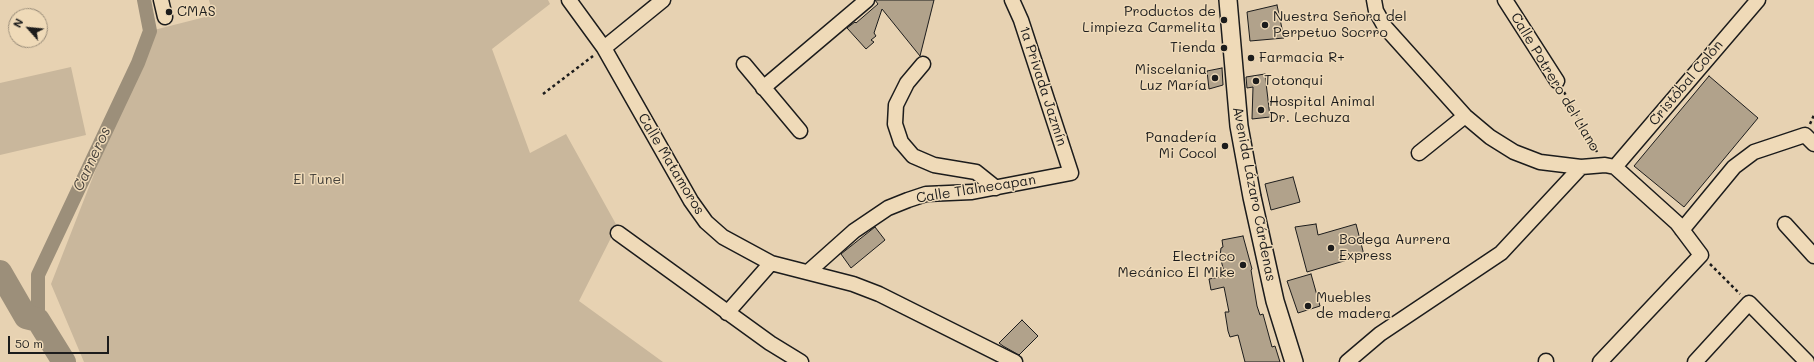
<!DOCTYPE html>
<html>
<head>
<meta charset="utf-8">
<style>
	body { margin:0 }
	#map { position:relative; width:1814px; height:362px; overflow:hidden; background:#e7d2b2; font-family:Mali,sans-serif }
	canvas { display:block }
	.north { position:absolute; left:8px; top:8px; width:40px; height:40px; box-sizing:border-box; background:#efdab8; border:1px solid #9b8e7a; border-radius:50%; rotate:297deg; font-size:11px; font-weight:700; line-height:16px; text-align:center; color:#1c1c1c }
	.north::after { content:''; display:block; margin:auto; width:14px; height:18px; background:#1c1c1c; clip-path:polygon(50% 0,100% 100%,50% 72%,0 100%) }
	.scale { position:absolute; left:8px; top:336px; width:101px; height:18px; box-sizing:border-box; border:2px solid #1c1c1c; border-top:0; padding-left:5px; font-size:12px; line-height:14px; white-space:nowrap; color:#1c1c1c; -webkit-text-stroke:3px #efdab8; paint-order:stroke }
</style>
</head>
<body>
<div id="map">
<canvas width="1814" height="362"></canvas>
<div class="north">N</div>
<div class="scale">50 m</div>
</div>
<script>
const ctx = document.querySelector('canvas').getContext('2d');
ctx.lineJoin = 'round';
function fill(path, color) { ctx.fillStyle = color; ctx.fill(path, 'evenodd'); }
const shape = rows => new Path2D(rows.map(r => 'M' + r).join(''));
function stroke(path, color, width, dash) { ctx.strokeStyle = color; ctx.lineWidth = width; ctx.lineCap = dash ? 'butt' : 'round'; ctx.setLineDash(dash || []); ctx.stroke(path); }
function write(font, color, halo, rows, align = 'center') {
  ctx.font = font + ' Mali,sans-serif'; ctx.lineWidth = 3; ctx.setLineDash([]); ctx.textBaseline = 'middle'; ctx.strokeStyle = halo; ctx.fillStyle = color; for (const [text, x, y, turn = 0] of rows) {
    ctx.save(); ctx.translate(x, y); ctx.rotate((+turn || 0) * Math.PI / 180); ctx.textAlign = isNaN(turn) ? turn : align; if (halo) ctx.strokeText(text, 0, 0); ctx.fillText(text, 0, 0); ctx.restore();
  }
}
const green = shape([
	[209,0,548,0,550,4,492,49,530,153,566,134,617,226,579,301,663,362,84,362,51,284,150,31,213,15],
	[71,67,86,135,0,155,0,83]
]);
const canal = shape([
	[38,320,38,275,138,63,150,31,144,0]
]);
const river = shape([
	[0,272,26,317,38,320,64,362]
]);
const building = shape([
	[875,0,934,0,920,56,882,9,874,33,876,36,871,40,874,42,866,49,847,28,855,22,856,23,878,4,875,0],
	[1277,5,1284,38,1250,41,1247,12,1277,5],
	[1222,68,1223,85,1209,89,1207,71,1222,68],
	[1265,74,1270,117,1252,119,1253,87,1247,88,1246,77,1265,74],
	[1709,76,1758,118,1684,207,1634,166,1709,76],
	[1293,177,1300,202,1271,210,1265,184,1293,177],
	[1316,224,1318,235,1356,224,1364,255,1307,272,1295,227,1316,224],
	[875,227,885,240,851,268,841,254,875,227],
	[1243,236,1252,269,1251,270,1257,306,1260,315,1263,314,1272,347,1275,346,1280,362,1245,362,1238,335,1230,337,1228,331,1225,312,1229,312,1224,287,1211,290,1209,279,1225,276,1220,256,1221,248,1223,247,1222,240,1243,236],
	[1311,274,1320,306,1298,313,1287,281,1311,274],
	[1022,320,1038,336,1019,355,1003,346,999,343,1022,320]
]);
const path = shape([
	[1564,92,1597,152],
	[543,94,593,56],
	[1810,124,1814,115],
	[1710,264,1740,294]
]);
const minor = shape([
	[161,0,165,17],
	[569,0,604,48,691,201,706,222,723,237,771,263,853,284,879,294,1015,362],
	[1374,0,1376,11,1385,27,1465,116,1490,137,1514,152,1540,162,1581,167,1605,165,1615,167,1677,223,1701,255,1600,362],
	[1505,0,1557,81],
	[604,48,663,0],
	[744,64,800,131],
	[923,64,907,83,896,105,895,124,901,142,913,156,934,165,976,172,996,188],
	[763,88,867,0],
	[1419,153,1465,116],
	[1615,167,1758,0],
	[1785,224,1814,256],
	[1682,230,1734,167,1754,152,1805,135,1814,144],
	[618,233,770,343,801,362],
	[808,272,854,231,888,208,908,200,926,194,972,192,1071,173,1021,20,1012,0],
	[727,313,771,263],
	[1546,361,1546,362],
	[1347,362,1380,334,1501,253,1581,167],
	[1695,362,1749,303,1807,362]
]);
const major = shape([
	[1228,0,1239,126,1252,197,1275,301,1294,362]
]);
const markers = [
	[169,12,4,"#1c1c1c"],
	[1224,20,4,"#1c1c1c"],
	[1265,25,4,"#1c1c1c"],
	[1224,48,4,"#1c1c1c"],
	[1251,58,4,"#1c1c1c"],
	[1215,78,4,"#1c1c1c"],
	[1256,81,4,"#1c1c1c"],
	[1261,110,4,"#1c1c1c"],
	[1225,146,4,"#1c1c1c"],
	[1331,248,4,"#1c1c1c"],
	[1243,265,4,"#1c1c1c"],
	[1308,306,4,"#1c1c1c"]
];
const poiNames = [
	["CMAS",177,12],
	["Productos de",1216,12,"right"],
	["Limpieza Carmelita",1216,28,"right"],
	["Nuestra Señora del",1273,17],
	["Perpetuo Socrro",1273,33],
	["Tienda",1216,48,"right"],
	["Farmacia R+",1259,58],
	["Miscelania",1207,70,"right"],
	["Luz María",1207,86,"right"],
	["Totonqui",1264,81],
	["Hospital Animal",1269,102],
	["Dr. Lechuza",1269,118],
	["Panadería",1217,138,"right"],
	["Mi Cocol",1217,154,"right"],
	["Bodega Aurrera",1339,240],
	["Express",1339,256],
	["Electrico",1235,257,"right"],
	["Mecánico El Mike",1235,273,"right"],
	["Muebles",1316,298],
	["de madera",1316,314]
];
const streetNames = [
	["Calle Potrero del Llano",1555,82,59],
	["Cristóbal Colón",1686,83,-50],
	["1a Privada Jazmín",1043,86,72],
	["Calle Matamoros",671,164,59],
	["Calle Tlalnecapan",976,189,-9],
	["Avenida Lázaro Cárdenas",1254,194,79]
];
const parkNames = [
	["El Tunel",319,180]
];
const waterNames = [
	["Carneros",92,159,-65]
];
fill(green, '#c9b79c');
stroke(canal, '#9c8f7a', 14);
stroke(river, '#9c8f7a', 24);
fill(building, '#b1a28b');
stroke(building, '#1c1c1c', 1);
stroke(minor, '#1c1c1c', 17);
stroke(major, '#1c1c1c', 20);
stroke(path, '#1c1c1c', 2.5, [3, 3]);
stroke(minor, '#efdab8', 14);
stroke(major, '#efdab8', 17);
for (const [x, y, r, color] of markers) { const dot = new Path2D(); dot.arc(x, y, r, 0, 2 * Math.PI); ctx.fillStyle = color; ctx.fill(dot); stroke(dot, '#efdab8', 1.5); }
write('14px', '#1c1c1c', '#efdab8', poiNames, 'left');
write('14px', '#1c1c1c', '#efdab8', streetNames);
write('14px', '#47433c', '#efdab8', parkNames);
write('italic 15px', '#49443d', '#efdab8', waterNames);
</script>
</body>
</html>
